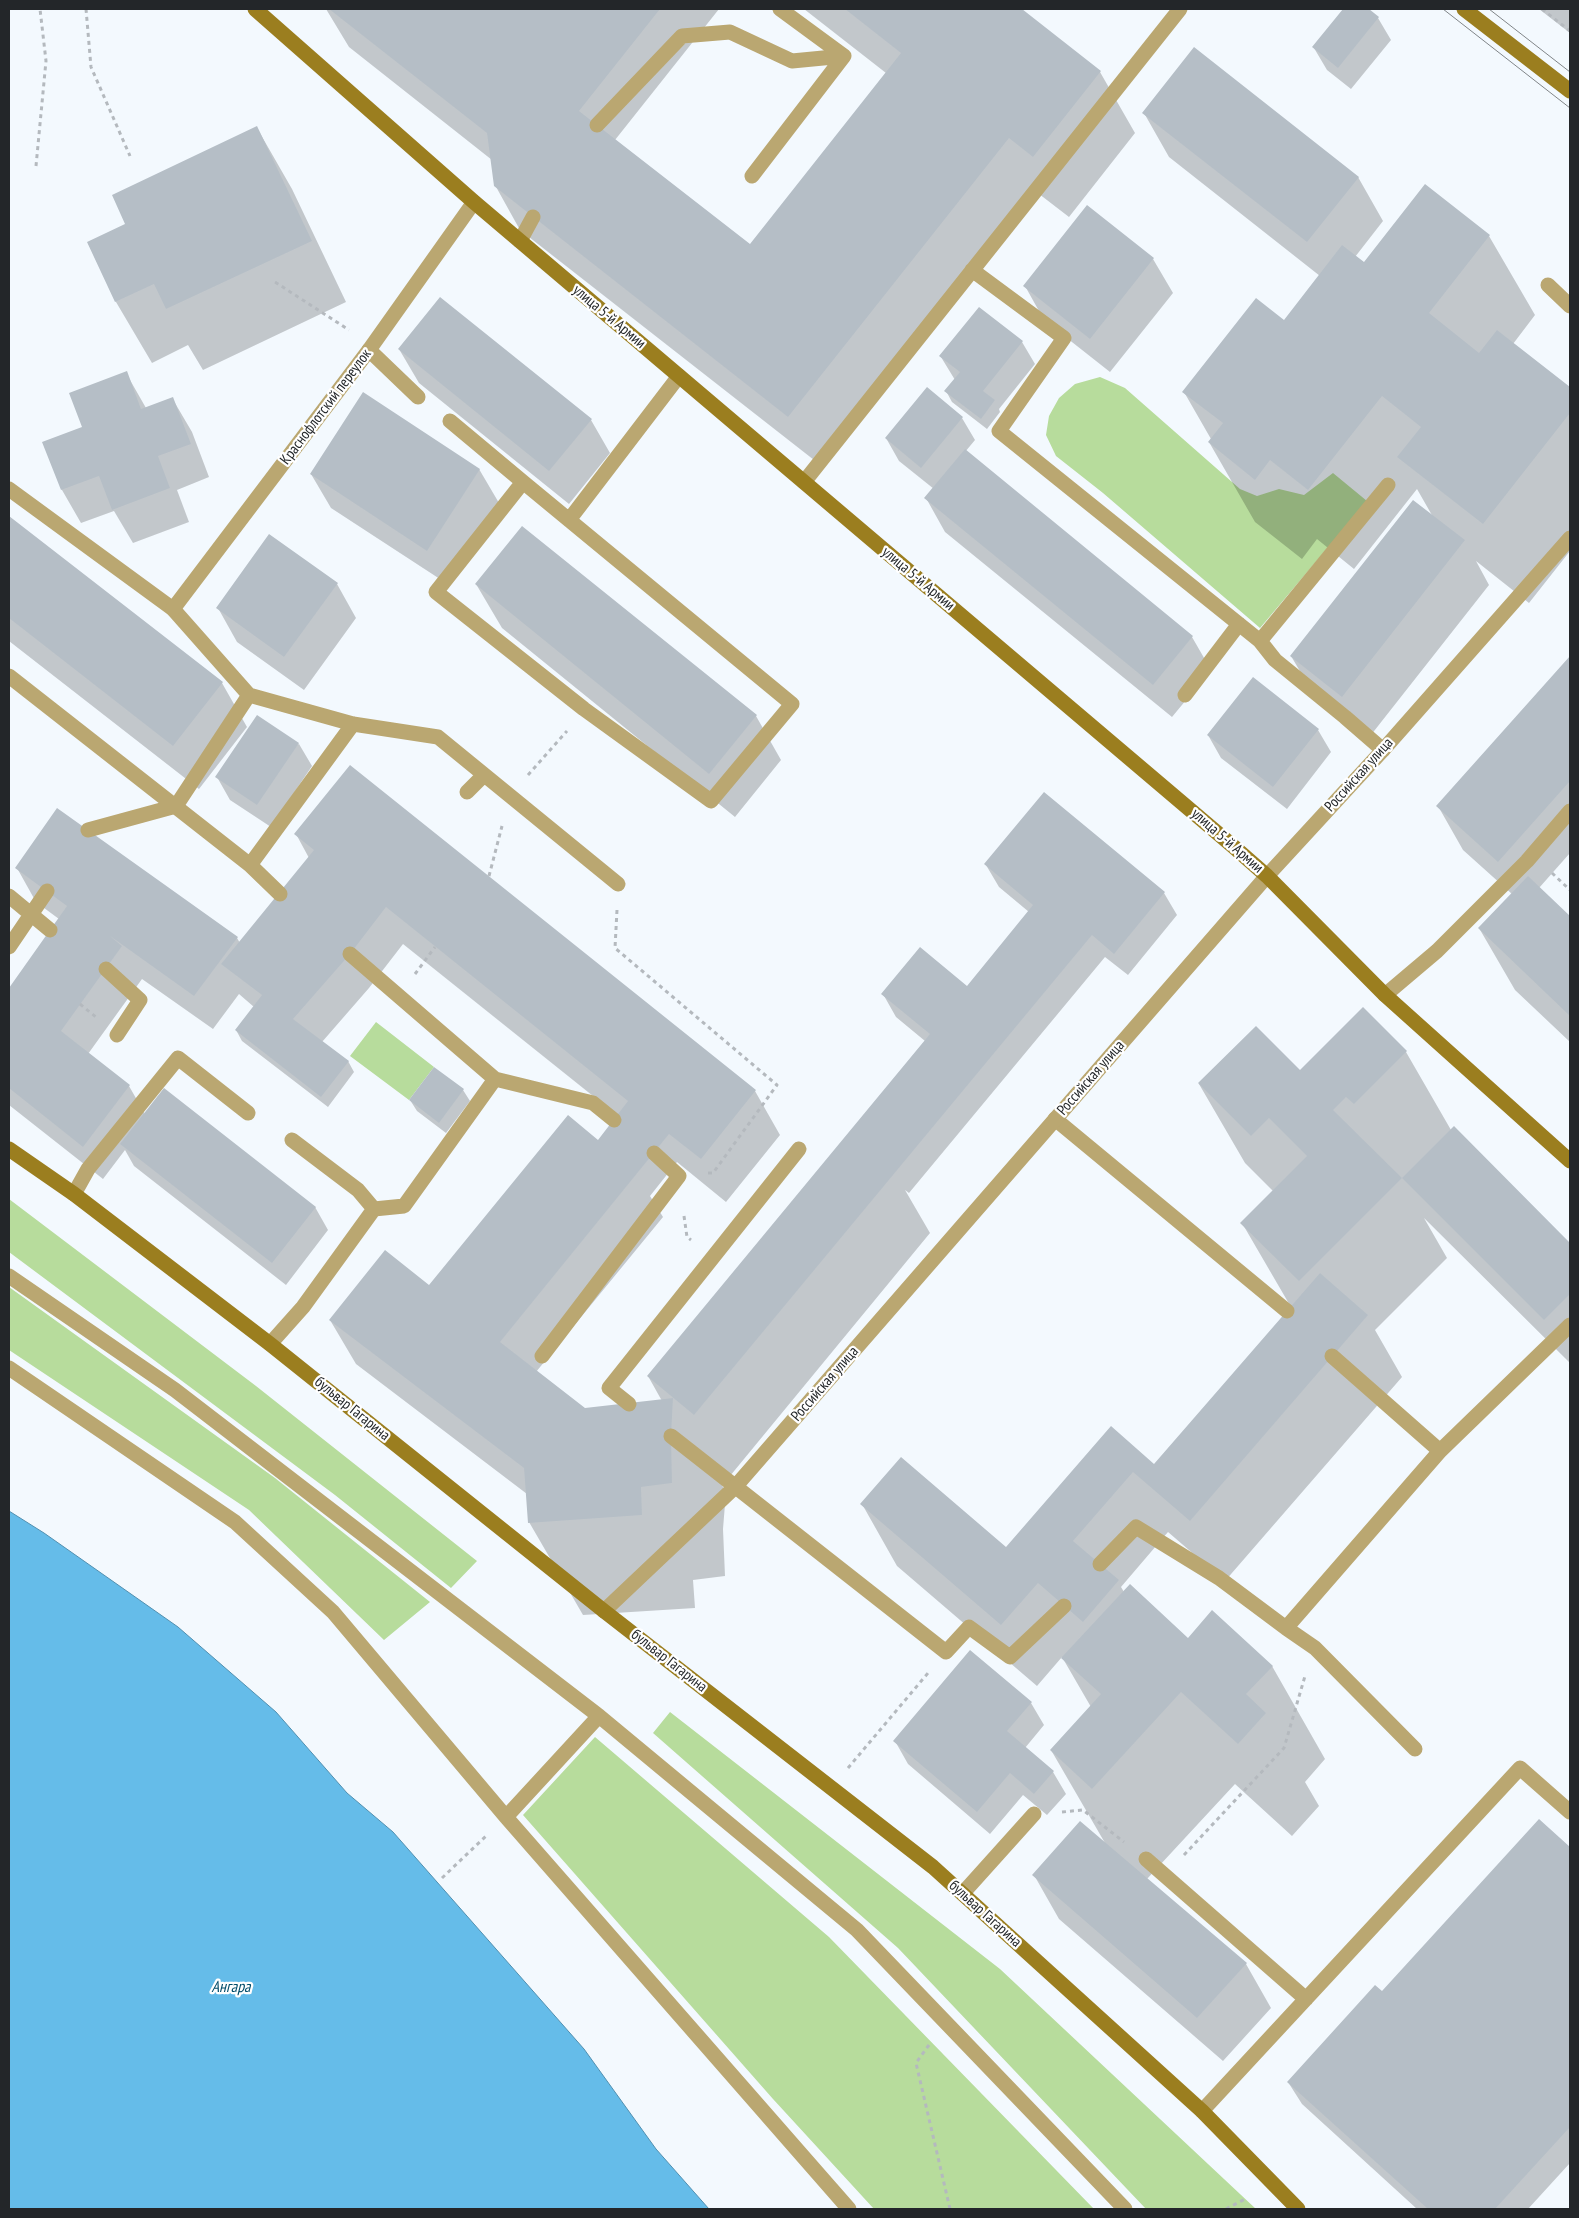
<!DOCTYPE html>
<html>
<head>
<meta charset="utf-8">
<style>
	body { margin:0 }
	#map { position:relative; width:1579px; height:2218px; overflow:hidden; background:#f3f9fe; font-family:"PT Sans Narrow",sans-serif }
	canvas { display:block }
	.frame { position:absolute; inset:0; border:10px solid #232629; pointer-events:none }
</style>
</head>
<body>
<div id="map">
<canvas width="1579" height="2218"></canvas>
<div class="frame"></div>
</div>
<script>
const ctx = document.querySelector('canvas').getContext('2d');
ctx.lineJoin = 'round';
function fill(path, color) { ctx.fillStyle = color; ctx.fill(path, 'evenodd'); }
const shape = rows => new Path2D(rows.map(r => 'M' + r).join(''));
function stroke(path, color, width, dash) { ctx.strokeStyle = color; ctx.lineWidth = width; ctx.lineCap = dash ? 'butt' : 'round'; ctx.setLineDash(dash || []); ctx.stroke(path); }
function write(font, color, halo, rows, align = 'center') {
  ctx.font = font + ' "PT Sans Narrow",sans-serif'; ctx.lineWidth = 4.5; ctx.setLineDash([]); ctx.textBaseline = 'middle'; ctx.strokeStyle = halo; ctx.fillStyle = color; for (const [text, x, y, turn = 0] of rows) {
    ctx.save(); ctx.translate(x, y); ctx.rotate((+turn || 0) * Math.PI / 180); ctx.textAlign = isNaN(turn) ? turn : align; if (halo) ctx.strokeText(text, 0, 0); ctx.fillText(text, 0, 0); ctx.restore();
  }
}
const green = shape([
	[1100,377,1125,388,1240,489,1257,496,1279,489,1304,495,1333,473,1367,501,1260,628,1103,493,1056,456,1046,435,1049,416,1059,398,1075,384],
	[376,1022,434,1067,409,1100,350,1056],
	[9,1199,256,1386,477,1561,451,1588,335,1495,9,1252],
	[9,1287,275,1478,430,1602,384,1640,249,1510,9,1350],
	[670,1712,1000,1969,1256,2209,1146,2209,898,1948,653,1733],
	[595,1737,829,1937,1094,2209,874,2209,773,2099,523,1815]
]);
const water = shape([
	[9,1511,44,1533,178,1627,276,1712,347,1793,393,1832,584,2049,656,2149,709,2209,9,2209,9,1511]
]);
const shadow = shape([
	[326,9,719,9,615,140,750,246,886,73,804,9,1020,9,1100,72,1135,133,1069,217,1030,187,814,460,520,230,495,185,492,160,349,47],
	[1344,9,1367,9,1378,18,1391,40,1351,89,1327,70,1314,48],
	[1539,9,1570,9,1570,33],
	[1144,113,1358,177,1383,221,1355,257,1364,264,1489,236,1535,315,1513,344,1570,389,1570,551,1529,603,1476,561,1489,585,1367,740,1317,700,1291,656,1433,517,1417,489,1354,569,1317,539,1302,559,1255,522,1209,442,1211,439,1184,392,1284,321,1320,276,1169,157],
	[257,128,292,189,346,302,203,370,188,345,152,363,116,302,88,243,127,225],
	[1153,259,1173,293,1110,372,1044,320,1025,286],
	[1022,342,1035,364,999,409,1000,412,987,429,952,402,946,391,955,380,941,357],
	[399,349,591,420,610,453,569,504,419,383],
	[126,373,146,408,172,398,192,432,209,477,177,490,189,522,133,543,114,511,81,523,62,490,44,443,84,427],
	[962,418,975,440,965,452,1192,637,1211,670,1172,717,945,532,926,498,934,489,899,461,886,438],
	[479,469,499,503,446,583,331,508,311,474],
	[9,518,222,683,247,727,199,789,9,641],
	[337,584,356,618,304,690,237,642,218,608],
	[476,584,756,716,781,760,735,817,502,628],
	[1570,658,1570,853,1539,888,1570,918,1570,1042,1515,990,1479,928,1512,894,1463,850,1438,806],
	[1318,730,1331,752,1287,809,1221,758,1208,735],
	[299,744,312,766,271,827,230,800,217,777],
	[296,834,755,1091,780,1135,726,1202,677,1162,650,1196,663,1217,536,1372,584,1409,662,1401,648,1376,925,1041,896,1017,883,994,967,988,1029,912,999,887,986,865,1164,893,1177,915,1128,975,1105,957,909,1193,905,1190,930,1233,730,1476,704,1455,726,1492,723,1529,725,1576,693,1580,695,1608,583,1615,529,1522,527,1494,356,1364,330,1320,429,1286,598,1142,618,1116,403,944,369,988,322,1042,348,1061,354,1072,328,1107,242,1041,236,1030,254,1007,239,994,213,1029,142,979,88,1054,129,1086,145,1114,315,1207,328,1230,286,1285,134,1166,125,1150,103,1179,9,1105,9,990,59,919,36,902,17,868,237,938,240,943,309,858],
	[1363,1009,1406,1052,1451,1130,1454,1128,1570,1245,1570,1363,1424,1218,1447,1258,1375,1330,1402,1377,1225,1581,1168,1532,1121,1587,1124,1592,1188,1639,1272,1666,1325,1759,1305,1782,1319,1806,1292,1836,1235,1784,1147,1879,1246,1964,1271,2008,1223,2061,1059,1919,1034,1875,1105,1843,1051,1750,1091,1707,1062,1657,1037,1686,897,1566,862,1504,1006,1549,1111,1428,1155,1466,1292,1307,1288,1302,1242,1223,1273,1191,1245,1163,1199,1084,1300,1071],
	[434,1068,463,1090,470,1101,446,1133,417,1111,410,1100],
	[1031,1703,1044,1725,1025,1748,1053,1772,1066,1794,1047,1815,1023,1795,990,1834,908,1764,895,1741],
	[1539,1820,1570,1849,1570,2163,1528,2209,1417,2209,1302,2104,1288,2082,1382,1993]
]);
const building = shape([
	[329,9,660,9,579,111,750,244,901,53,845,9,1022,9,1101,71,1033,157,1009,138,788,417,494,186,487,133],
	[1343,9,1369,9,1379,17,1338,68,1312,47],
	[1194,47,1359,177,1307,242,1142,113],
	[257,126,312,241,166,309,154,284,115,302,87,242,125,224,112,195],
	[1425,184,1490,235,1429,313,1479,353,1497,330,1570,387,1570,413,1483,524,1397,457,1421,427,1382,396,1308,490,1270,460,1255,480,1208,442,1223,423,1182,392,1256,298,1284,320,1342,245,1364,262],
	[1087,205,1154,258,1090,339,1023,286],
	[440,297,592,419,549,471,398,349],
	[979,307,1023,341,983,391,995,400,981,419,944,391,960,372,939,356],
	[127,371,141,409,173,397,191,444,158,456,170,488,112,510,99,476,61,490,42,442,82,427,69,393],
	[927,387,963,417,921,468,885,438],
	[363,392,480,469,427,551,310,474],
	[965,449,1193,636,1153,685,924,498],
	[1413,500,1465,540,1342,697,1290,656],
	[9,516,223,682,173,746,9,618],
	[522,526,757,715,709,774,475,584],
	[269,534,338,583,284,657,216,608],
	[1570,656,1570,781,1498,862,1436,806],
	[1253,677,1319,729,1273,787,1207,735],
	[257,715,299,743,257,805,215,777],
	[350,765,756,1090,701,1159,669,1134,500,1342,585,1408,673,1398,671,1436,672,1483,641,1487,642,1515,528,1523,524,1468,329,1320,385,1250,429,1285,568,1115,598,1140,628,1101,386,907,350,954,293,1019,349,1061,321,1097,235,1030,262,995,221,964,314,850,294,834],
	[1044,792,1165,892,1114,954,1092,935,694,1415,647,1376,930,1034,881,994,920,947,967,986,1033,905,984,864],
	[57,808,238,937,194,996,110,936,122,946,61,1031,130,1085,83,1147,9,1088,9,988,67,906,15,868],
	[1528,876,1570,916,1570,1016,1478,928],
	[1363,1007,1407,1051,1354,1104,1346,1097,1333,1110,1402,1178,1299,1281,1240,1223,1307,1156,1269,1118,1251,1136,1198,1083,1256,1026,1300,1070],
	[434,1067,464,1089,439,1123,409,1100],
	[164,1088,316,1207,272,1263,120,1144],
	[1454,1126,1570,1243,1570,1294,1544,1320,1402,1178],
	[1320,1273,1368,1315,1190,1521,1133,1472,1073,1541,1119,1580,1083,1622,1038,1583,1001,1625,860,1504,901,1457,1006,1547,1111,1426,1154,1464],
	[1130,1584,1188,1638,1212,1610,1273,1666,1246,1694,1266,1713,1238,1744,1181,1692,1092,1789,1050,1750,1101,1694,1061,1658],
	[970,1650,1032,1702,1007,1731,1054,1771,1034,1794,1010,1773,977,1812,893,1741],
	[1539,1819,1570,1847,1570,2127,1495,2209,1428,2209,1287,2082,1375,1985,1382,1991],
	[1080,1821,1247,1963,1197,2018,1032,1875]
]);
const path = shape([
	[86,9,91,67,130,156],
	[1542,9,1570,31],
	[36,166,46,61,40,9],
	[275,282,349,330],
	[528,775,567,731],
	[1552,873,1570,890],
	[489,876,502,826],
	[617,910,615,948,777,1085,713,1173,707,1173],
	[415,974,435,947],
	[80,1004,97,1018],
	[684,1216,687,1237,691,1240],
	[848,1768,928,1673],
	[1062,1812,1083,1810,1124,1842],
	[1184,1855,1284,1748,1305,1676],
	[442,1878,487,1835],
	[929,2045,916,2063,950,2209],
	[1226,2209,1247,2198]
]);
const lane = shape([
	[597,125,682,36,730,32,792,61,844,56],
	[752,176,844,56,780,9],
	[520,241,533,217],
	[972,270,1064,338,999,431,1260,641,1275,660,1345,717,1383,750],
	[1548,285,1570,306],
	[369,350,418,397],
	[450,421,523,482,436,592,584,709,711,801,792,704,523,482],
	[804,482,1180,9],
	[9,489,173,609,249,695,176,806,88,830],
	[569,520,679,376],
	[1260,641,1388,485],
	[9,676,250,865,280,894],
	[249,695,353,724,438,737,618,884],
	[1185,695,1239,624],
	[467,792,484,775],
	[250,865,353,724],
	[9,896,50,930],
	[9,947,47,891],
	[106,969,140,1000,117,1035],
	[1385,995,1437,951,1527,861,1570,811],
	[495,1079,593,1103,614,1120],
	[1055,1119,1287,1311],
	[292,1140,358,1190,374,1209],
	[74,1194,88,1169,178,1058,248,1113],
	[270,1344,303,1307,374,1209,404,1206,495,1079,350,954],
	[542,1356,679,1176,654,1153],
	[629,1404,609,1388,799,1149],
	[671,1436,946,1652,969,1627,1010,1657,1064,1606],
	[1440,1451,1570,1325],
	[1100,1564,1136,1527,1219,1578,1286,1628,1440,1451,1332,1356],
	[1286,1628,1315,1648,1415,1749],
	[1146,1859,1306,1999],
	[963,1893,1034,1814],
	[1202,2111,1520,1768,1570,1812]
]);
const street = shape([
	[173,609,369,350,474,202],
	[9,1276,175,1390,599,1716,857,1930,1125,2209],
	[9,1368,235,1522,333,1612,506,1817,849,2209],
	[604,1611,735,1487,1267,876,1383,750,1570,538],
	[506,1817,599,1716]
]);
const secondary = shape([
	[255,9,474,202,1234,847,1267,876,1385,995,1570,1161],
	[1464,9,1570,91],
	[9,1149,74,1194,270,1344,604,1611,933,1867,1202,2111,1298,2209]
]);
const tram = shape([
	[1443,9,1570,108],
	[1489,9,1570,72]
]);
const streetNames = [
	["улица 5-й Армии",609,317,40],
	["Краснофлотский переулок",326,407,-53],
	["улица 5-й Армии",918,579,40],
	["Российская улица",1359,775,-48],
	["улица 5-й Армии",1227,841,41],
	["Российская улица",1091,1078,-49],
	["Российская улица",825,1384,-49],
	["бульвар Гагарина",352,1409,39],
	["бульвар Гагарина",669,1661,38],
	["бульвар Гагарина",985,1914,42]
];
const waterNames = [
	["Ангара",231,1987]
];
fill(green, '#b7dc9c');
fill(water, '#65bce9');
stroke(water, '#518faf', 1);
fill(shadow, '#0003');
fill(building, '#b5bec6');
stroke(path, '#b4b9be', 3, [4, 4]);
stroke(lane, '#baa771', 15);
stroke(street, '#baa771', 15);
stroke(secondary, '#9b7e1f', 15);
stroke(tram, '#808588', 1);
write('15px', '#232629', '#fff', streetNames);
write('italic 16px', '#004c6a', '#fff', waterNames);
</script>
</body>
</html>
